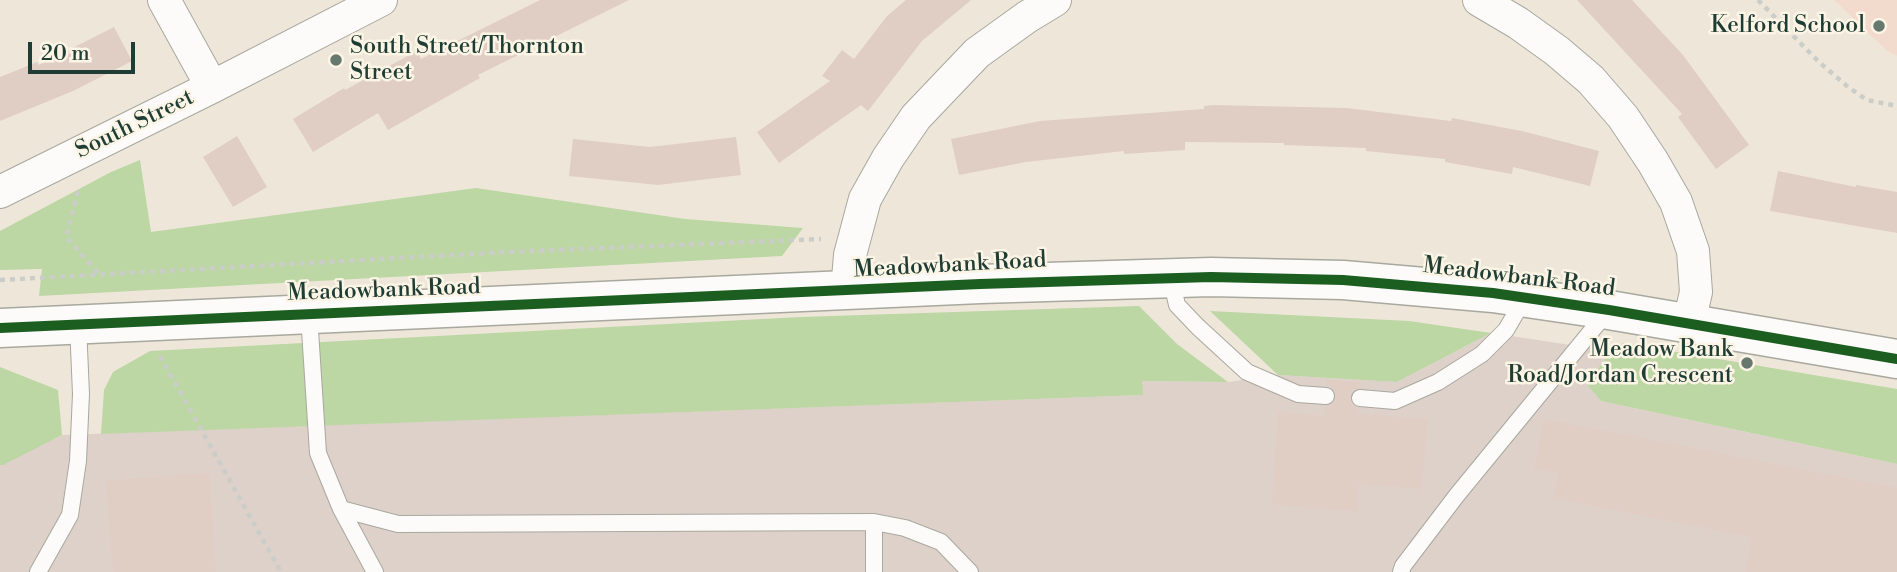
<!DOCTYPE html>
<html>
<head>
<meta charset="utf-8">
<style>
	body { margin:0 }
	#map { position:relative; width:1897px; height:572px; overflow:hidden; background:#eee7d9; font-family:"Libre Bodoni",serif }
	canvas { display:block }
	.scale { position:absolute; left:28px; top:42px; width:107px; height:32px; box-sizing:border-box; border:4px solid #1f3d34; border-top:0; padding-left:9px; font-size:21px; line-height:24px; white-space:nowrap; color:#1f3d34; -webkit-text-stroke:5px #fcf5e5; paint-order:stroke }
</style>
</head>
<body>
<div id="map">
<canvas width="1897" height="572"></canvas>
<div class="scale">20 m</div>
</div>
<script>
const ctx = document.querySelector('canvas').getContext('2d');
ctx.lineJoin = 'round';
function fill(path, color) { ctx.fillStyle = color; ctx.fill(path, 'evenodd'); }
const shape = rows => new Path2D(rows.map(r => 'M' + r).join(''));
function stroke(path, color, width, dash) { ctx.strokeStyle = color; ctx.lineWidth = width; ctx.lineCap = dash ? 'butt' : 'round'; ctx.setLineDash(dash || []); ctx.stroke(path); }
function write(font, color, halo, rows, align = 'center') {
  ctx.font = font + ' "Libre Bodoni",serif'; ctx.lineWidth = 5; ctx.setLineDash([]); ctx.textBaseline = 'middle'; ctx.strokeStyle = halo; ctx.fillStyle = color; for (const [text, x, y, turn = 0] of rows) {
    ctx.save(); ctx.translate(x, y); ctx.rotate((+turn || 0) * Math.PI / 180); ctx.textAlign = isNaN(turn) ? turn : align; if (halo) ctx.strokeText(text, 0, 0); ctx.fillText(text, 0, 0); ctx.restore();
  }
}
const built = shape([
	[1834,0,1897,0,1897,56,1887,51]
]);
const industrial = shape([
	[1491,333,1610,351,1587,385,1601,401,1897,464,1897,572,0,572,0,465,62,435,1142,395,1141,381,1228,382,1278,375,1397,382]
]);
const green = shape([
	[140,160,151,232,476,188,685,219,803,228,782,256,39,296,42,269,0,270,0,231,111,172],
	[1139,306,1177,344,1228,382,1142,381,1143,395,101,434,104,390,113,372,150,351,801,317],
	[1210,311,1409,321,1491,333,1397,382,1278,375],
	[1623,343,1897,389,1897,464,1601,401,1587,385,1610,351],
	[0,367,58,390,62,435,3,465,0,465]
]);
const building = shape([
	[540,0,629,0,478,75,480,78,388,130,378,113,313,152,293,119,344,88,345,90,417,51,421,59],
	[906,0,971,0,922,41,868,111,861,105,779,163,757,132,830,81,822,76,842,50,854,59,887,16],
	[1577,0,1632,0,1683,55,1749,145,1716,169,1678,117,1682,114],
	[114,27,132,61,73,91,0,121,0,77,37,62,39,65],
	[1213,105,1347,108,1451,121,1452,118,1522,131,1599,151,1590,186,1513,167,1512,174,1445,162,1445,159,1366,151,1366,148,1284,145,1284,143,1185,142,1185,150,1124,154,1124,151,1026,162,959,175,951,139,1040,121,1204,109,1204,106],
	[237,136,267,187,233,207,203,157],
	[736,137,741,175,658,185,569,176,573,139,650,147],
	[1778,171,1856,187,1856,185,1897,192,1897,233,1770,211],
	[1327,380,1361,382,1361,388,1352,391,1350,398,1353,406,1359,408,1359,414,1427,419,1422,489,1359,484,1357,511,1272,504,1278,412,1324,416,1325,406,1334,402,1336,396,1332,388,1326,385],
	[1544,419,1897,488,1897,572,1745,572,1752,537,1553,498,1558,473,1534,468],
	[209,473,216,572,113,572,106,481]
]);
const path = shape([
	[1758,0,1818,61,1848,87,1867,100,1897,106],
	[78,191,66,237,99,274],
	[0,280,508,252,821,239],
	[160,356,281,572]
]);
const lane = shape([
	[1171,278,1177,305,1198,327,1247,372,1298,394,1326,396],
	[309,315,318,453,341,509,375,572],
	[1360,398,1395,401,1438,382,1482,354,1506,330,1524,299],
	[341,509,398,524,874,522,905,528,941,542,970,572],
	[38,572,70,515,78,461,81,394,78,325],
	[874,572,874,522],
	[1401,572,1403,566,1457,495,1607,312]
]);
const street = shape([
	[164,0,212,87],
	[1479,0,1518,23,1557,51,1591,80,1623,117,1653,162,1676,202,1693,251,1696,292,1689,323],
	[0,192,212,87,381,0],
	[847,291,850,255,865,199,888,158,916,117,977,53,1027,17,1055,0]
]);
const primary = shape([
	[0,328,980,284,1211,277,1343,280,1493,293,1609,310,1897,359]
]);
const cycleway = shape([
	[0,328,980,284,1211,277,1343,280,1493,293,1609,310,1897,359]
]);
const markers = [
	[1879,26,7,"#67786e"],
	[336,60,7,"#67786e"],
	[1747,363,7,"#67786e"]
];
const poiNames = [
	["Kelford School",1865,26],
	["South Street/Thornton",350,47,"left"],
	["Street",350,73,"left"],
	["Meadow Bank",1733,350],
	["Road/Jordan Crescent",1733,376]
];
const streetNames = [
	["South Street",135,125,-26],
	["Meadowbank Road",950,266,-3],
	["Meadowbank Road",1519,278,7],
	["Meadowbank Road",384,291,-2]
];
fill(built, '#f2dbcc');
fill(industrial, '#ded1ca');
fill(green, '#bcd6a4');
fill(building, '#e0cdc4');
stroke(lane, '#a8a89f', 18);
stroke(street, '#a8a89f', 34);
stroke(primary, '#a8a89f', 41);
stroke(path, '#cbcdc9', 4.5, [5, 5]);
stroke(lane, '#fcfbf9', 16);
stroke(street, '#fcfbf9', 32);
stroke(primary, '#fcfbf9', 38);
stroke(cycleway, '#1b5e20', 10);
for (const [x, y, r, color] of markers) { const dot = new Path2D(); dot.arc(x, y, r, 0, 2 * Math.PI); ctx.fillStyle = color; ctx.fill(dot); stroke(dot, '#fcf5e5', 2.5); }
write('23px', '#1f3d34', '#fcf5e5', poiNames, 'right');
write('23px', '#1f3d34', '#fcf5e5', streetNames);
</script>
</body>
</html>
